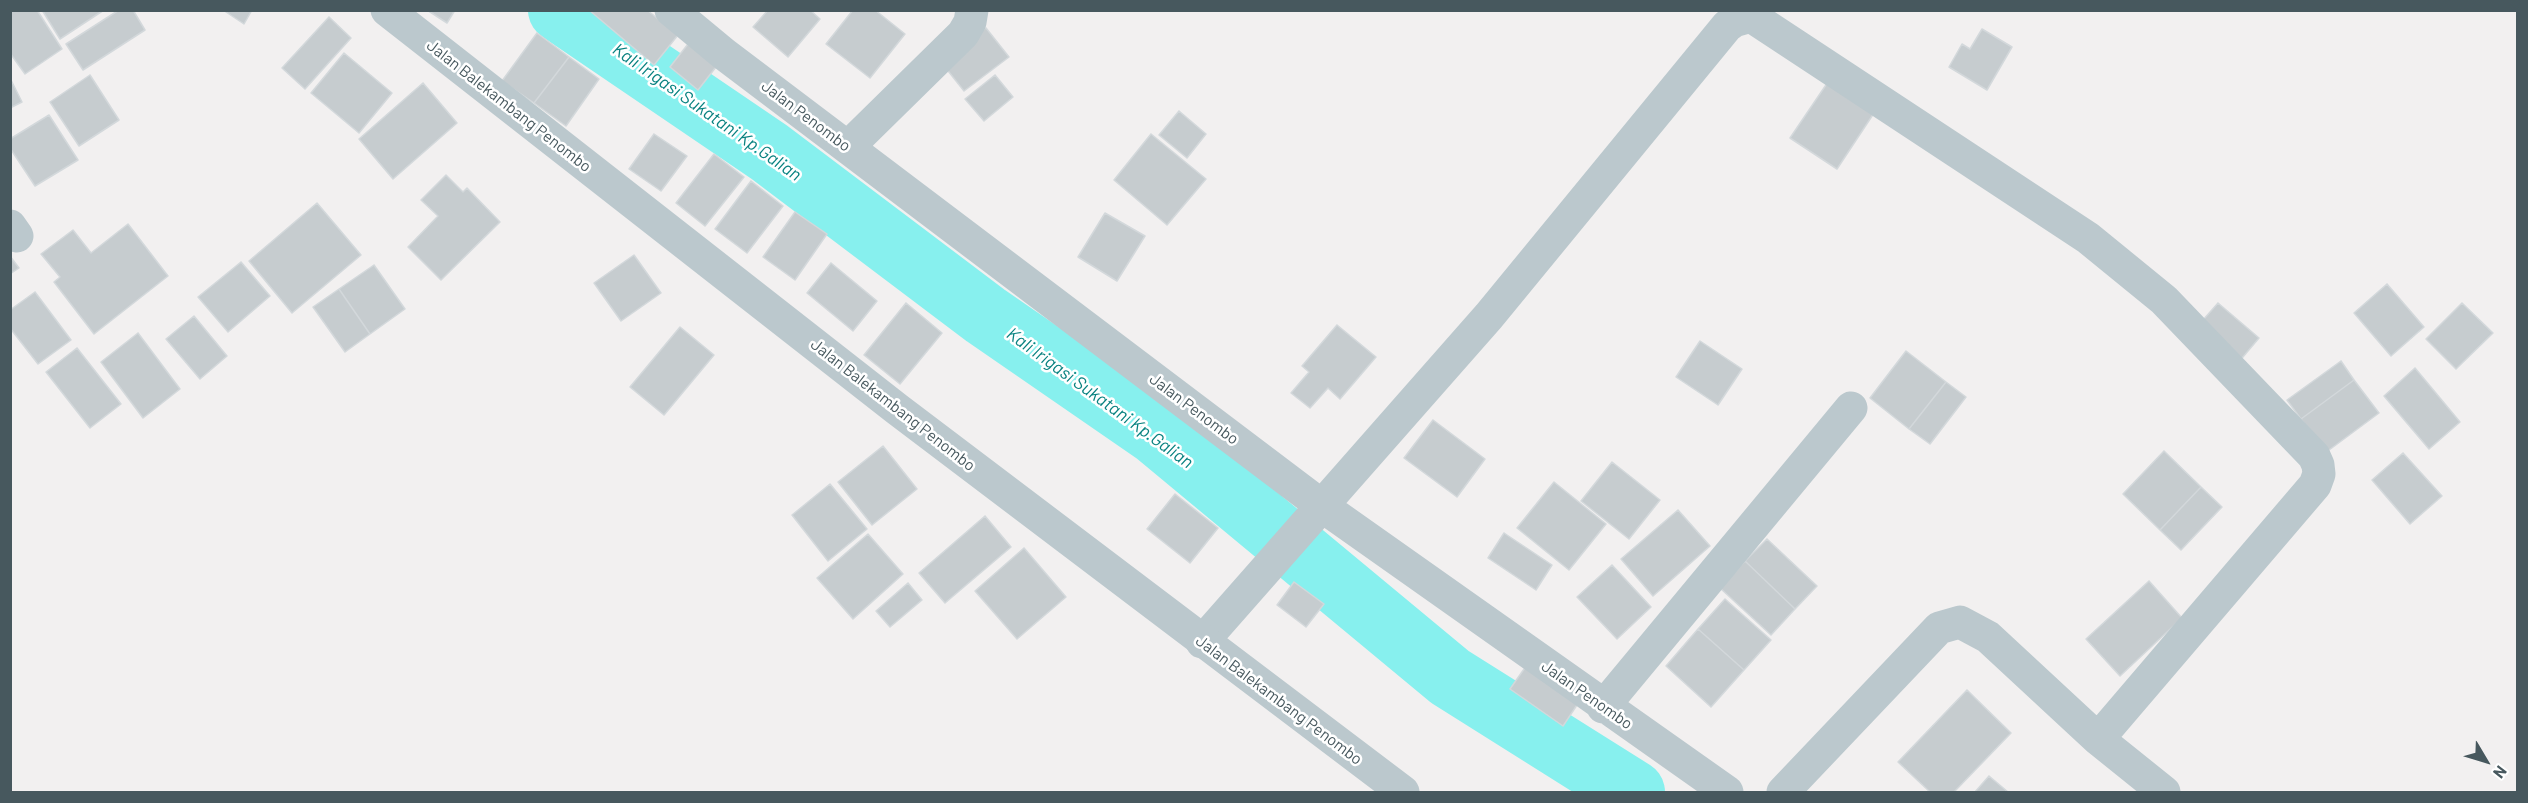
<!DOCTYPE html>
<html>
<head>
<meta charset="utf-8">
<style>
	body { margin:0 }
	#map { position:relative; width:2528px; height:803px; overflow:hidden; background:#f2f0f0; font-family:Barlow,sans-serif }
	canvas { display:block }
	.frame { position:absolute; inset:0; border:12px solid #47585e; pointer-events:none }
	.north { position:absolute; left:2456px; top:731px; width:60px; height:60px; -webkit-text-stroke:4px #fff; paint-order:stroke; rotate:128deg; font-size:16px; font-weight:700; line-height:24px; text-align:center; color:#47585e }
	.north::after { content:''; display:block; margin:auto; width:21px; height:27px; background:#47585e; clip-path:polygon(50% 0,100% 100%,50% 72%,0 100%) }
</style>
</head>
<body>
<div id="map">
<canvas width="2528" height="803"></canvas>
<div class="frame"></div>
<div class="north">N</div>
</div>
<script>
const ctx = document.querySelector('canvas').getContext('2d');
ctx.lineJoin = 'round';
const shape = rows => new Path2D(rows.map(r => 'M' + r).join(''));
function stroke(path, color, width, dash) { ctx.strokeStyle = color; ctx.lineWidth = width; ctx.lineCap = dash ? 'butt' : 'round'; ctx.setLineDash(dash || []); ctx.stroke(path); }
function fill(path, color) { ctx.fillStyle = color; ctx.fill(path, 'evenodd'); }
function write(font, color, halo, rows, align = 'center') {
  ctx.font = font + ' Barlow,sans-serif'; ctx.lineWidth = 5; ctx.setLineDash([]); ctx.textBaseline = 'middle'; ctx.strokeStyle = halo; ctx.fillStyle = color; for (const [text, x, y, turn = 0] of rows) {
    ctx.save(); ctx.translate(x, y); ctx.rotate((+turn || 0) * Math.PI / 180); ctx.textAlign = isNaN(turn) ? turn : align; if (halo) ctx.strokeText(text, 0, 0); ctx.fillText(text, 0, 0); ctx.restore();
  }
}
const river = shape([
	[560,10,769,152,985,315,1156,433,1450,677,1633,792]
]);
const building = shape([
	[10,10,37,10,62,49,25,74,10,53,10,10],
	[42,10,104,10,60,39,42,10],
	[119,10,133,10,145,30,83,70,66,44,119,10],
	[223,10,252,10,244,24,223,10],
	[427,10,455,10,447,23,427,10],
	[589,10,647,10,678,35,654,65,589,10],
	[768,10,810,10,820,19,788,57,753,27,768,10],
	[853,10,875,10,905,34,870,78,826,44,853,10],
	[329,17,351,38,305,89,282,68,329,17],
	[986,28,1009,57,964,91,941,62,986,28],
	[1982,29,2012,47,1987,90,1949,67,1962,44,1970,49,1982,29],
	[537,33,569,57,534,103,502,81,537,33],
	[688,44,716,67,698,90,670,67,688,44],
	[344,53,392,93,359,133,311,93,344,53],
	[569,57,599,79,566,126,534,103,569,57],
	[90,75,119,120,79,146,50,102,90,75],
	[995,75,1013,97,984,121,965,99,995,75],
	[1830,79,1876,110,1837,169,1790,138,1830,79],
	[11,80,22,102,10,108,10,80,11,80],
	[423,83,457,123,393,179,359,139,423,83],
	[1179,111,1206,134,1187,158,1159,135,1179,111],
	[49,115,78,160,35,186,10,148,10,139,49,115],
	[654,134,687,156,661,191,629,169,654,134],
	[1151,134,1206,179,1167,225,1114,180,1151,134],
	[714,154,744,177,705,226,676,203,714,154],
	[446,175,463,192,467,188,500,222,441,280,408,247,438,216,421,200,446,175],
	[751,181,783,206,747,253,715,229,751,181],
	[317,203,361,255,292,313,249,261,317,203],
	[795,212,827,234,795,280,763,257,795,212],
	[1105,213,1145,236,1117,281,1078,257,1105,213],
	[128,224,168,276,94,334,54,282,60,277,41,254,73,230,91,253,128,224],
	[634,255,661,293,621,321,594,283,634,255],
	[10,256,19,268,10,274,10,256],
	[241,262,270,296,228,332,198,297,241,262],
	[831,263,877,301,853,331,807,293,831,263],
	[374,265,405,309,370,334,339,289,374,265],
	[2387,284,2424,327,2391,356,2354,313,2387,284],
	[339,289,370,334,345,352,313,307,339,289],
	[35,292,71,340,38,364,10,328,10,310,35,292],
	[906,303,942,333,900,384,864,355,906,303],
	[2218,303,2259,338,2237,364,2196,328,2218,303],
	[2462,303,2493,333,2456,369,2426,339,2462,303],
	[194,316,227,356,200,379,166,339,194,316],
	[1337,325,1376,357,1340,399,1328,388,1310,408,1291,393,1309,372,1302,366,1337,325],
	[680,327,714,355,664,415,630,387,680,327],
	[138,333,180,389,143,418,101,362,138,333],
	[1700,341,1742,369,1718,405,1676,377,1700,341],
	[77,348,121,404,90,428,46,372,77,348],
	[1906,351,1946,382,1909,429,1870,398,1906,351],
	[2341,361,2354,380,2301,419,2287,400,2341,361],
	[2415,368,2460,422,2429,449,2384,396,2415,368],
	[2354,380,2379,413,2325,453,2301,419,2354,380],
	[1946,382,1966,397,1930,444,1909,429,1946,382],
	[1433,420,1485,459,1457,497,1404,458,1433,420],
	[883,446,917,489,872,525,838,482,883,446],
	[2164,451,2201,487,2160,530,2123,494,2164,451],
	[2403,453,2442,496,2410,524,2372,480,2403,453],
	[1612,462,1660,500,1629,539,1581,501,1612,462],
	[1554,482,1606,524,1569,570,1517,528,1554,482],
	[830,484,867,529,828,561,792,515,830,484],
	[2201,487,2222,507,2181,550,2160,530,2201,487],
	[1175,494,1218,528,1190,563,1147,529,1175,494],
	[1678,510,1710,546,1653,596,1621,559,1678,510],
	[985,516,1011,547,945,603,919,573,985,516],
	[1504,533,1552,565,1536,590,1488,558,1504,533],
	[868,534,903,574,853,619,817,578,868,534],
	[1767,539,1817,586,1795,609,1745,561,1767,539],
	[1024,548,1066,597,1017,639,975,591,1024,548],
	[1745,561,1795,609,1771,635,1720,588,1745,561],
	[1612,565,1651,607,1617,639,1577,597,1612,565],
	[2149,581,2182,618,2120,676,2086,639,2149,581],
	[1294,582,1324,604,1306,627,1277,605,1294,582],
	[908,583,922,600,890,627,876,611,908,583],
	[1725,599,1771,640,1744,670,1698,629,1725,599],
	[1698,629,1744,670,1711,707,1666,666,1698,629],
	[1529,662,1581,699,1563,726,1510,689,1529,662],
	[1967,690,2011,733,1954,792,1930,792,1898,762,1967,690],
	[1989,776,2008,792,1975,792,1989,776]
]);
const minor = shape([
	[671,10,724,54,1322,506,1727,792],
	[848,147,963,34,970,22,972,10],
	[10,226,17,236],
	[1202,642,1489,316,1727,26,1734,21,1748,17,1754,18,2088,238,2164,300,2314,456,2318,465,2319,474,2315,485,2098,739],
	[1603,707,1851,408],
	[1783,792,1939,628,1960,622,1988,637,2098,739,2164,792]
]);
const tertiary = shape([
	[387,10,897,409,1403,792]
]);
const streetNames = [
	["Jalan Balekambang Penombo",509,106,38],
	["Jalan Penombo",806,116,37],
	["Jalan Balekambang Penombo",893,405,38],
	["Jalan Penombo",1194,409,37],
	["Jalan Penombo",1587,695,35],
	["Jalan Balekambang Penombo",1279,700,37]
];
const waterNames = [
	["Kali Irigasi Sukatani Kp.Galian",707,112,35],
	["Kali Irigasi Sukatani Kp.Galian",1100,398,36]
];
stroke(river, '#87f0ee', 64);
fill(building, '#c6cccf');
stroke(building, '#d3d8db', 1.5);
stroke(minor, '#bbc8cd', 33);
stroke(tertiary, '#bbc8cd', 33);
write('16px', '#47585e', '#fff', streetNames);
write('italic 18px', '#098280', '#fff', waterNames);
</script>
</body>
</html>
